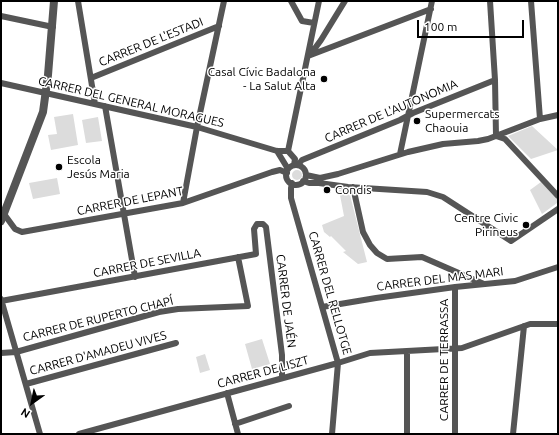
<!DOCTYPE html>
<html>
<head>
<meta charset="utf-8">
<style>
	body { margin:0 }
	#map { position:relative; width:559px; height:435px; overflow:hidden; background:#fff; font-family:Ubuntu,sans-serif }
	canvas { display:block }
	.frame { position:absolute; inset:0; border:2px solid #000; pointer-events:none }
	.north { position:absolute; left:12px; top:383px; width:40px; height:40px; -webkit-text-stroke:3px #fff; paint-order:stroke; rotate:213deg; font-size:11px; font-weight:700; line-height:16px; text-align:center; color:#000 }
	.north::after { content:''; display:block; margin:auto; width:14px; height:18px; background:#000; clip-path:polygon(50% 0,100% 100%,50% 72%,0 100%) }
	.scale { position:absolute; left:417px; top:20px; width:107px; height:18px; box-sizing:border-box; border:2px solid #000; border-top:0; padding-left:5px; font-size:12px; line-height:14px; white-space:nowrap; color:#000; -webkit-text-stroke:3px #fff; paint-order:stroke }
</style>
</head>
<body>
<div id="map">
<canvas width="559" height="435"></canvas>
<div class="frame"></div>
<div class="north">N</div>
<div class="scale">100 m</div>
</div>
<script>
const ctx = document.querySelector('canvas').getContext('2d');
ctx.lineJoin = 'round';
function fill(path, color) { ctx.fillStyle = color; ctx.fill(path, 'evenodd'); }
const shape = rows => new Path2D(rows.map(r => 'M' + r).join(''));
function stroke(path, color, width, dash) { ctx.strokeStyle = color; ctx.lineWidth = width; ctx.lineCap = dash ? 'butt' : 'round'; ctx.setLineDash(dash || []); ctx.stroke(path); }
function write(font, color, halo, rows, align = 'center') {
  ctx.font = font + ' Ubuntu,sans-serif'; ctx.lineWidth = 3; ctx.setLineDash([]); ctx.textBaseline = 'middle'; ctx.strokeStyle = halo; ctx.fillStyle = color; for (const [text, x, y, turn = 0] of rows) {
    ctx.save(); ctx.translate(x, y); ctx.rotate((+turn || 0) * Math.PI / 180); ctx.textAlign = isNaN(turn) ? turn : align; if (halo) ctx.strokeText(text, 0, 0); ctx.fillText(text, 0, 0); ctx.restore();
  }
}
const green = shape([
	[73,114,78,145,51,150,48,135,57,134,54,117],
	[98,117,102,141,86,143,82,120],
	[532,126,558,150,531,159,508,136],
	'292 175a5 5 0 1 1 10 0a5 5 0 1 1-10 0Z',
	[57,178,60,194,33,199,29,183],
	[541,182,558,200,557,203,542,214,530,190],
	[339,190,349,191,367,262,358,264,343,252,346,251,331,236,330,237,324,232,322,225,344,216],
	[262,339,270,364,252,369,245,344],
	[205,354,210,370,200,373,196,357]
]);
const minor = shape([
	[78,1,95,104],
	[291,1,302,21,314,23],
	[490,1,495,80,496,136],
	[531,1,540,119],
	[1,16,53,27],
	[310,55,321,40,345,1],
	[308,56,431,9],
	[91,78,219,26],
	[1,83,197,127,277,151,288,151],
	[105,106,135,277],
	[496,136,505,139,558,196],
	[277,151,288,169],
	[288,151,319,1],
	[288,151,295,159,294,165],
	[400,154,432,1],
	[298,165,302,160,400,120,413,113,495,80],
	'286 175a10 10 0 1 1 20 0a10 10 0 1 1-20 0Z',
	[306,175,320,178,338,174,408,152,443,144,478,141,488,139,540,119,558,115],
	[303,181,309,183,319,183,348,187,427,192,443,197,511,241,558,209],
	[292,183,291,188,291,198,338,363,332,434],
	[353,187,363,232,370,245,377,253,387,259,422,257,484,284],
	[183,203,197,127,224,1],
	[4,214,15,229,22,232,183,203,272,172,280,170,287,173],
	[1,299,40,434],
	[1,301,256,254,254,229,257,224,263,224,266,227,282,355,282,378],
	[322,307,376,298,455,287,515,281,558,267],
	[407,351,407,434],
	[1,353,16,352,159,312,178,309,248,306,238,257],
	[26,384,176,343],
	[227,393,238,434],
	[235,424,289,406],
	[79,434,338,363,370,353,462,348,530,324,558,324],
	[455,434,455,287],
	[513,434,524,326]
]);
const tertiary = shape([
	[1,221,43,112,48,75,54,1]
]);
const markers = [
	[324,79,4,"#000"],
	[417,121,4,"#000"],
	[59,167,4,"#000"],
	[327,190,4,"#000"],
	[526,225,4,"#000"]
];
const streetNames = [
	["CARRER DE L'ESTADI",151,42,-22],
	["CARRER DEL GENERAL MORAGUES",131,102,13],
	["CARRER DE L'AUTONOMIA",391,111,-23],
	["CARRER DE LEPANT",130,201,-11],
	["CARRER DE SEVILLA",147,263,-11],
	["CARRER DEL MAS MARI",440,279,-7],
	["CARRER DEL RELLOTGE",330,293,74],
	["CARRER DE JAÉN",286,301,83],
	["CARRER DE RUPERTO CHAPÍ",98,319,-14],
	["CARRER D'AMADEU VIVES",98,353,-15],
	["CARRER DE TERRASSA",444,360,-90],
	["CARRER DE LISZT",263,372,-15]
];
const poiNames = [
	["Casal Cívic Badalona",316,72,"right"],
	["- La Salut Alta",316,86,"right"],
	["Supermercats",425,114],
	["Chaouia",425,128],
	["Escola",67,160],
	["Jesús Maria",67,174],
	["Condis",335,190],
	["Centre Civic",518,218,"right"],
	["Pirineus",518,232,"right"]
];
fill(green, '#dcdcdc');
stroke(minor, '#555', 6);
stroke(tertiary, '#555', 8);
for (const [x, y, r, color] of markers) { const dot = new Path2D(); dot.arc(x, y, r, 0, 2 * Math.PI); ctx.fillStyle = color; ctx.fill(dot); stroke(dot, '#fff', 1.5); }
write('12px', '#000', '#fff', streetNames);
write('12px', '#000', '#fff', poiNames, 'left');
</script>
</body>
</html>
